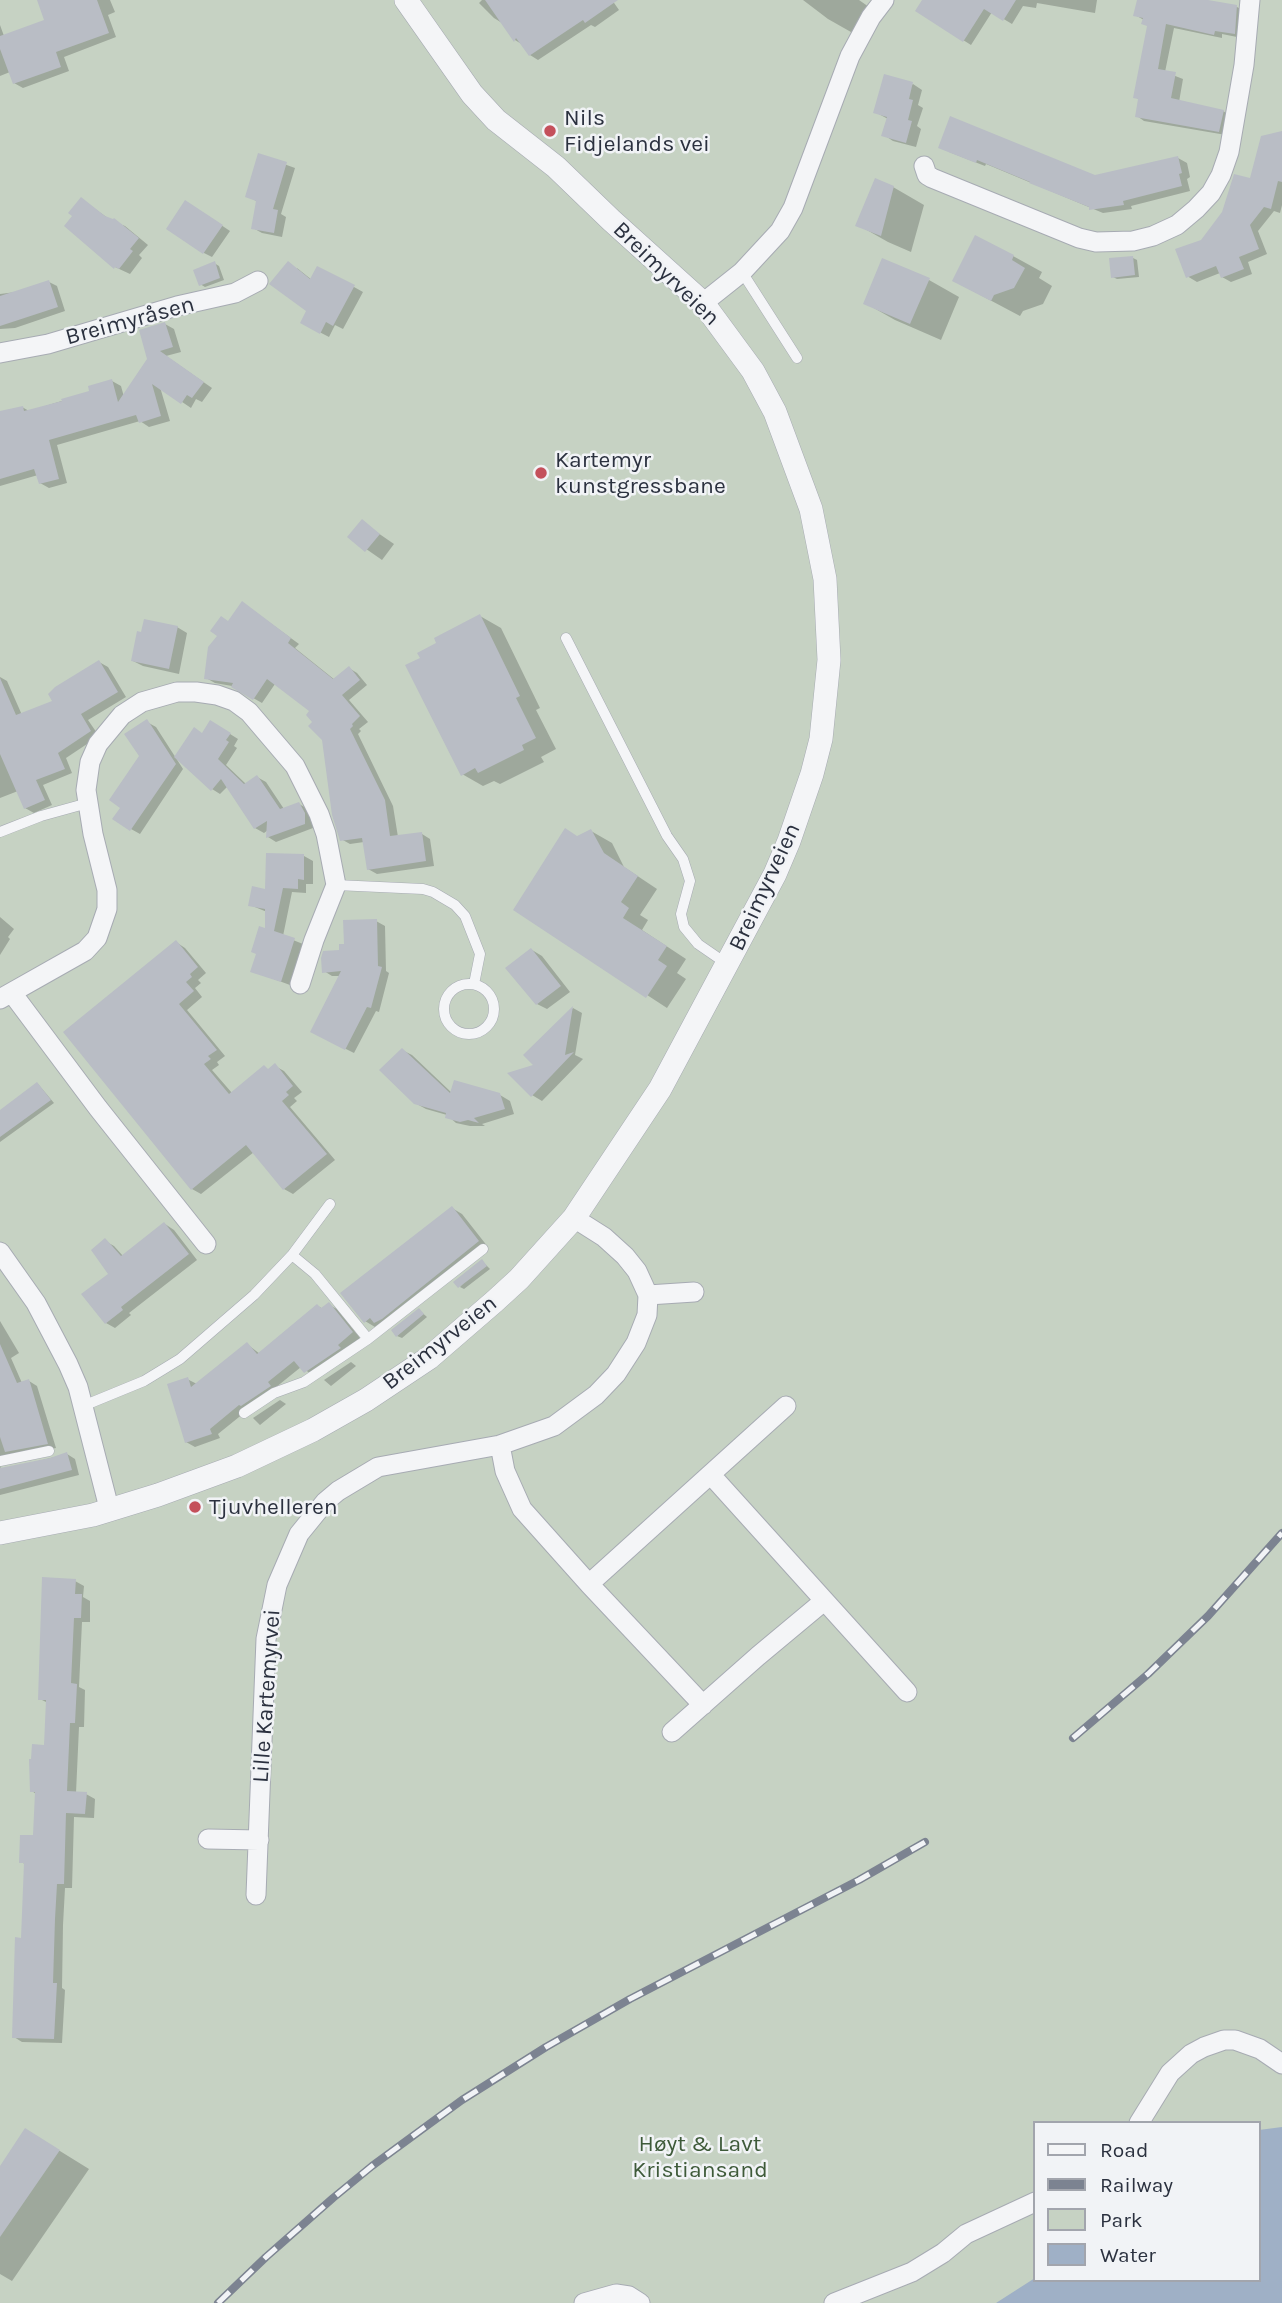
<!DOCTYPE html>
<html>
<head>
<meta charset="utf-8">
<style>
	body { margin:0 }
	#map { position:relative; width:1282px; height:2303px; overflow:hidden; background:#e1e4e9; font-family:Karla,sans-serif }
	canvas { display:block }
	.legend { position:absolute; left:1033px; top:2121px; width:228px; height:161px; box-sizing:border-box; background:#f1f3f6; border:2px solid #a2a5ad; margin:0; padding:9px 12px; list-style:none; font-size:21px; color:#2b313f }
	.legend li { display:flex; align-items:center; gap:14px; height:35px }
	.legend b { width:35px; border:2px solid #a2a5ad }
</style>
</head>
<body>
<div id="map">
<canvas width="1282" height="2303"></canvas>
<ul class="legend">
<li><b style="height:9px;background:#f4f5f7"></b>Road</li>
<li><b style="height:9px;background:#7c8391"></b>Railway</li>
<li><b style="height:19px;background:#c6d2c3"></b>Park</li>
<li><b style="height:19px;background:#9fb0c6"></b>Water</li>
</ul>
</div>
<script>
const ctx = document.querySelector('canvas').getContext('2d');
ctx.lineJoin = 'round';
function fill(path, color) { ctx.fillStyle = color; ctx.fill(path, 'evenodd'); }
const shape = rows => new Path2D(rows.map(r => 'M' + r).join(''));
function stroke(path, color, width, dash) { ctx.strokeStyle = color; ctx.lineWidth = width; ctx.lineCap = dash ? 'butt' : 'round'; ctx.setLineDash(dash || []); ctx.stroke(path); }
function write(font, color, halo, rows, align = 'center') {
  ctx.font = font + ' Karla,sans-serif'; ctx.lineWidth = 5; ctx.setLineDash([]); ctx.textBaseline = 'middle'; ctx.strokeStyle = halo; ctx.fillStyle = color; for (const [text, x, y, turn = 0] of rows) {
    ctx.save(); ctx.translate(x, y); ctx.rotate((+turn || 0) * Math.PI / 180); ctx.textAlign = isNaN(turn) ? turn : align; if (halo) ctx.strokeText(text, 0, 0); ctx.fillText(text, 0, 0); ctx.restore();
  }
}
const green = shape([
	[0,0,1282,0,1282,2303,0,2303],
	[1035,2123,1259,2123,1259,2280,1035,2280]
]);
const water = shape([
	[1282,2127,1282,2303,996,2303,1035,2278,1035,2280,1259,2280,1259,2130]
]);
const shadow = shape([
	[39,0,110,0,115,12,108,15,116,37,64,57,69,71,23,88,14,83,10,72,0,76,0,25,4,36,47,21],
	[482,0,612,0,619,10,595,27,591,25,538,60,530,55,523,45,515,40,502,23,494,18,479,3],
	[803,0,859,0,869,7,858,36,828,19],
	[924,0,1097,0,1095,13,1037,3,1036,8,1023,6,1012,24,992,12,971,45,917,11],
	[1139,0,1193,0,1237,7,1244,11,1242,38,1222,34,1222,38,1174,28,1165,72,1183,79,1179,102,1223,111,1231,116,1226,135,1144,121,1137,116,1140,100,1135,97,1148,26,1144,20,1135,15],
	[913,84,922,90,918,105,923,108,917,126,921,129,916,147,893,141,884,135,888,119,875,112],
	[1282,132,1282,205,1280,213,1274,211,1258,231,1267,254,1248,262,1252,274,1231,282,1222,277,1220,273,1197,282,1187,276,1202,242,1251,180],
	[949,152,1095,177,1178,158,1187,163,1190,177,1187,179,1190,191,1131,206,1132,209,1103,213,986,164,985,166],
	[259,155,295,168,281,214,286,217,282,237,262,233,253,228,258,202,247,196],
	[893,187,924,205,911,252,888,242,858,225],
	[81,199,112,221,125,226,148,245,139,255,142,258,130,274,115,267,66,226,74,216],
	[194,207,230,231,212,257,204,253],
	[1013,256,1042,272,1039,278,1052,286,1043,304,1023,311,1020,316,954,281],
	[1133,258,1137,260,1139,277,1117,279,1113,277],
	[214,263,219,266,224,280,205,287,200,284],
	[297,268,312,280,354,287,363,292,343,329,335,325,329,337,302,323,309,311],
	[929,280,959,297,941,340,895,320,865,303],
	[49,282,57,286,65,311,15,328,0,329,0,294,16,292],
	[165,324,174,329,181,352,166,356,212,388,202,402,196,399,191,408,160,387,170,421,149,427,140,421,57,445,67,483,49,488,40,483,38,475,0,486,0,436,22,407,29,411,91,392,112,381,121,386,124,397,149,359],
	[362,522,394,544,382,560,349,537],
	[251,609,299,644,295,648,335,680,349,668,357,673,367,685,349,700,368,722,359,729,361,731,358,734,393,806,398,837,422,834,430,839,434,866,377,874,368,869,364,842,350,844,341,839,323,739,314,722,312,711,275,684,262,703,232,686,215,683,206,678,229,622],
	[480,616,501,628,540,708,536,710,556,749,541,757,544,762,500,784,494,781,483,786,462,774,422,659],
	[177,627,187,633,179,674,143,666,133,661],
	[99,662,108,667,126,697,88,720,99,736,66,758,72,773,43,785,52,805,34,813,25,808,18,791,0,798,0,677,7,681,22,715,54,701],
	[147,722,156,727,183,769,140,834,131,829],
	[211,722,238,739,234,746,237,748,226,765,246,784,257,777,266,782,284,809,299,804,308,809,313,819,313,828,276,842,268,837,268,830,264,833,255,828,228,786,220,794,212,789,203,735],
	[591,831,612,843,624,867,657,889,640,915,648,920,642,930,686,959,677,973,686,979,667,1008,515,909],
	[304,856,313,861,313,884,306,884,306,893,292,892,283,936,303,944,290,985,252,971,266,930,267,912,250,905],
	[0,917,14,929,8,937,10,939,0,955],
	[376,921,385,926,386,971,389,973,379,1012,376,1011,354,1053,320,1036,341,976,332,976,324,971,341,952],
	[176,942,185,948,206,973,198,980,201,983,195,988,202,997,187,1010,225,1056,217,1062,219,1065,212,1070,232,1093,275,1066,284,1071,302,1092,294,1098,297,1101,290,1107,335,1160,293,1194,284,1189,254,1152,201,1194,192,1189,65,1032],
	[532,950,542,956,570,992,547,1009,537,1004],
	[573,1008,582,1013,575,1055,583,1059,542,1101,532,1095,537,1066,526,1055],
	[402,1050,412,1055,452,1093,500,1095,510,1101,514,1114,482,1124,485,1126,470,1126,456,1123,447,1115,426,1109,415,1103],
	[38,1084,54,1103,0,1142,0,1112],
	[452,1208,462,1214,488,1247,392,1324,385,1328,379,1324,375,1327,365,1321],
	[165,1224,174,1230,197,1260,129,1313,131,1315,115,1328,106,1323,110,1274,105,1241,114,1246,123,1256],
	[482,1261,490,1269,464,1289,460,1287],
	[329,1305,337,1309,360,1338,314,1376,301,1367,218,1434,220,1438,195,1447,186,1442,187,1379,197,1384,247,1344,260,1354,318,1306,323,1309],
	[419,1310,427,1317,402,1338,397,1336],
	[0,1321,19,1353,11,1358,22,1383,29,1381,37,1386,56,1448,6,1458,0,1464,1,1470,67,1454,75,1459,79,1475,0,1495],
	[351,1362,356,1366,331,1386,324,1380],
	[280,1400,286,1404,260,1425,253,1418],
	[75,1581,84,1586,83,1597,90,1601,90,1622,82,1622,79,1687,85,1690,84,1727,79,1727,76,1793,86,1794,95,1799,94,1818,74,1817,72,1888,65,1888,63,1925,62,1988,65,1990,62,2043,22,2042,14,2037,22,1939,25,1864,21,1862,35,1837,36,1794,32,1791,45,1747,48,1703,40,1699],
	[26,2130,89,2169,12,2281,0,2274,0,2168]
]);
const building = shape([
	[37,0,97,0,109,33,56,52,61,67,13,84,0,49,0,36,44,20],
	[485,0,618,0,585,23,583,20,529,56,516,38,514,42],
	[922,0,1016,0,1003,21,984,9,963,42,915,11],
	[1137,0,1208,0,1237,5,1235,34,1215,31,1214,35,1166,24,1158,69,1176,72,1171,98,1224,110,1219,132,1135,117,1138,99,1133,98,1147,26,1141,24,1143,18,1133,16],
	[884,74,913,82,909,99,913,100,908,120,912,121,906,143,881,136,887,117,873,113],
	[950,116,1095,175,1178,156,1182,173,1179,174,1182,186,1123,201,1124,205,1089,210,1089,207,1029,183,1030,182,977,160,976,163,938,148],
	[1282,131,1282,182,1278,181,1271,209,1264,207,1250,225,1259,249,1239,257,1244,269,1221,278,1216,266,1186,278,1175,249,1201,240,1222,212,1234,174,1250,178,1261,136],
	[258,153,287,162,273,209,278,210,274,233,251,229,256,201,245,197],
	[875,178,894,186,881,236,855,226],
	[81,197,105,216,113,219,114,218,139,238,130,249,133,251,119,269,115,267,114,269,64,226,72,216,68,213],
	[185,200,223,225,203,254,166,229],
	[975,235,1014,255,1012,260,1025,268,1014,288,994,295,991,301,952,281],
	[1133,256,1135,275,1111,278,1109,258],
	[882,258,930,278,910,324,863,304],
	[215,261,220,278,199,286,193,270],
	[288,261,310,279,317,266,355,285,333,326,326,322,320,334,300,323,306,311,269,284],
	[49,280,58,307,0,326,0,296],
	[165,322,173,347,160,351,204,382,192,398,187,395,181,404,152,384,161,416,139,423,136,415,49,440,59,479,39,484,34,469,0,479,0,411,23,406,24,411,62,401,61,399,89,391,88,386,112,379,118,402,147,359,139,330],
	[362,519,380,534,365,552,347,537],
	[242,601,291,638,288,643,333,679,349,666,360,680,342,695,360,716,352,724,353,726,350,729,385,800,390,836,422,832,426,861,367,870,362,838,340,841,332,815,322,740,308,726,312,722,306,715,309,711,267,679,253,700,231,687,233,683,204,679,208,647,217,636,210,631,221,616,228,621],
	[480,614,520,696,516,698,536,738,522,745,524,750,478,773,475,768,461,776,405,665,420,658,417,653,436,643,434,638],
	[144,619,178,626,169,669,131,661,137,631,141,632],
	[99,660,118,692,81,714,91,731,58,753,65,769,36,780,45,800,24,809,0,754,0,678,16,715,52,701,48,694,55,687],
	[147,719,176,764,130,831,112,819,120,808,109,800,139,756,124,734],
	[210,720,231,733,226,740,229,742,218,759,244,784,257,775,280,809,299,802,305,813,305,824,266,838,267,821,254,829,221,779,211,791,174,757,194,727,202,733],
	[565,828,577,836,591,829,604,853,638,876,621,902,629,908,623,918,667,946,658,960,667,966,646,998,513,910],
	[266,853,304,854,304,880,298,879,298,889,283,888,274,931,295,938,281,982,250,972,256,954,251,952,259,926,265,928,265,909,248,906,252,886,265,889],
	[377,919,378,966,382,967,371,1008,367,1007,345,1050,310,1032,341,971,322,973,321,958,323,951,339,950,339,944,344,944,343,920],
	[176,940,198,967,190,974,192,977,186,982,194,991,179,1004,217,1050,208,1056,211,1059,204,1064,229,1094,264,1065,268,1069,275,1063,293,1086,286,1092,289,1095,282,1101,327,1154,283,1190,246,1145,191,1190,63,1032],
	[531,948,561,986,536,1005,505,968],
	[573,1006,565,1055,574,1052,531,1097,507,1073,533,1065,523,1055],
	[402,1048,450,1093,454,1080,500,1093,505,1109,474,1118,479,1123,468,1120,460,1122,445,1118,446,1113,414,1104,379,1070],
	[37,1082,51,1100,0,1137,0,1110],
	[452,1206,479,1241,382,1319,374,1323,370,1318,364,1323,340,1293],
	[164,1222,189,1254,121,1307,123,1310,105,1324,81,1294,108,1274,91,1250,105,1238,121,1256],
	[482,1259,487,1266,458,1288,453,1282],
	[329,1302,353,1332,338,1345,341,1348,304,1373,294,1361,268,1382,271,1386,241,1406,239,1405,210,1429,212,1434,185,1443,167,1384,188,1377,191,1387,247,1342,257,1354,317,1304,321,1308],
	[419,1308,424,1314,396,1337,391,1330],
	[0,1344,17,1383,29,1379,48,1444,5,1452,0,1437],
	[67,1452,72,1470,0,1489,0,1468,50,1458],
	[42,1577,76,1579,75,1594,82,1594,81,1618,74,1618,71,1683,77,1684,75,1723,70,1723,67,1791,87,1792,85,1814,66,1813,64,1884,57,1884,55,1919,53,1983,57,1983,54,2039,12,2038,15,1937,21,1938,24,1863,19,1863,20,1835,33,1835,35,1792,30,1792,29,1759,31,1759,32,1744,44,1745,46,1700,38,1700],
	[25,2128,60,2150,0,2237,0,2166]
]);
const service = shape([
	[742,272,797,358],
	[566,638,667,836,683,859,690,881,681,914,684,927,698,944,727,964],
	[0,832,41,816,88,803],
	[336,885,423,889,433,892,455,905,465,916,480,954,474,984],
	'444 1009a25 25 0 1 1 50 0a25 25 0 1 1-50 0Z',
	[292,1255,330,1204],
	[368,1339,483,1249],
	[83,1406,144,1381,180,1359,254,1295,292,1255,315,1274,368,1339,304,1382,274,1393,244,1413],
	[0,1461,49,1451]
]);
const minor = shape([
	[924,166,927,175,932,178,1079,238,1096,242,1133,241,1153,236,1177,225,1196,209,1211,193,1221,175,1229,152,1244,65,1250,0],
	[703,303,742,272,780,231,793,208,850,56,871,17,884,0],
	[0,353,48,344,177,306,235,293,258,281],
	[12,993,98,1108,206,1244],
	[0,999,85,951,97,938,107,909,107,890,93,834,86,790,90,762,98,744,122,715,142,702,177,692,196,692,217,695,234,701,249,712,295,766,319,814,326,834,336,885,314,940,300,984],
	[574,1218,604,1237,625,1256,637,1271,648,1295,694,1292],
	[0,1252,36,1303,68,1364,78,1387,109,1508],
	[648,1295,647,1315,636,1343,616,1374,596,1395,554,1426,500,1445,505,1471,522,1509,589,1584,703,1705],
	[711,1475,907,1692],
	[589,1584,786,1406],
	[672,1732,758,1656,824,1601],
	[208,1839,259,1840],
	[256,1895,266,1639,277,1585,299,1534,325,1502,338,1491,378,1467,500,1445],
	[1139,2123,1170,2073,1191,2054,1204,2047,1224,2040,1235,2040,1260,2049,1282,2064],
	[584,2303,616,2294,629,2296,640,2303],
	[834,2303,912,2272,943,2253,966,2234,1035,2202]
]);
const tertiary = shape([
	[0,1533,93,1515,158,1495,237,1466,313,1430,366,1400,429,1358,495,1301,519,1279,574,1218,660,1089,775,874,789,841,812,774,821,739,829,660,825,579,811,509,775,412,753,371,703,303,611,220,556,167,496,120,472,94,406,0]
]);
const rail = shape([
	[1073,1738,1148,1674,1208,1616,1282,1533],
	[218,2303,266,2257,333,2198,372,2166,462,2100,546,2047,630,1999,859,1880,925,1842]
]);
const markers = [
	[550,131,7,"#c4505b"],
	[541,473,7,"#c4505b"],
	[195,1507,7,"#c4505b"]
];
const poiNames = [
	["Nils",564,118],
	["Fidjelands vei",564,144],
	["Kartemyr",555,460],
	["kunstgressbane",555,486],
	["Tjuvhelleren",209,1507]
];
const streetNames = [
	["Breimyrveien",666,274,44],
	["Breimyråsen",130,321,-15],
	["Breimyrveien",765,887,-65],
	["Breimyrveien",440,1343,-38],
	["Lille Kartemyrvei",267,1696,-86]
];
const parkNames = [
	["Høyt & Lavt",700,2144],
	["Kristiansand",700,2170]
];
fill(green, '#c6d2c3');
fill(water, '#9fb0c6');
fill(shadow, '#0003');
fill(building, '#b9bdc5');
stroke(service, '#a7abb3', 11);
stroke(minor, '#a7abb3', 21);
stroke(tertiary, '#a7abb3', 24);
stroke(service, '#f4f5f7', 10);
stroke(minor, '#f4f5f7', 19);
stroke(tertiary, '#f4f5f7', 23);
stroke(rail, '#7c8391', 8);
stroke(rail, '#f1f3f6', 5, [16]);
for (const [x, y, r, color] of markers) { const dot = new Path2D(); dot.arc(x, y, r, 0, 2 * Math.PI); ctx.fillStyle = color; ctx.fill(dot); stroke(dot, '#f1f3f6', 2.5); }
write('23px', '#2b313f', '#f1f3f6', poiNames, 'left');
write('23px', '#2b313f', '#f1f3f6', streetNames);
write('23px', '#3e5a39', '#f1f3f6', parkNames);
</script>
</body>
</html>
